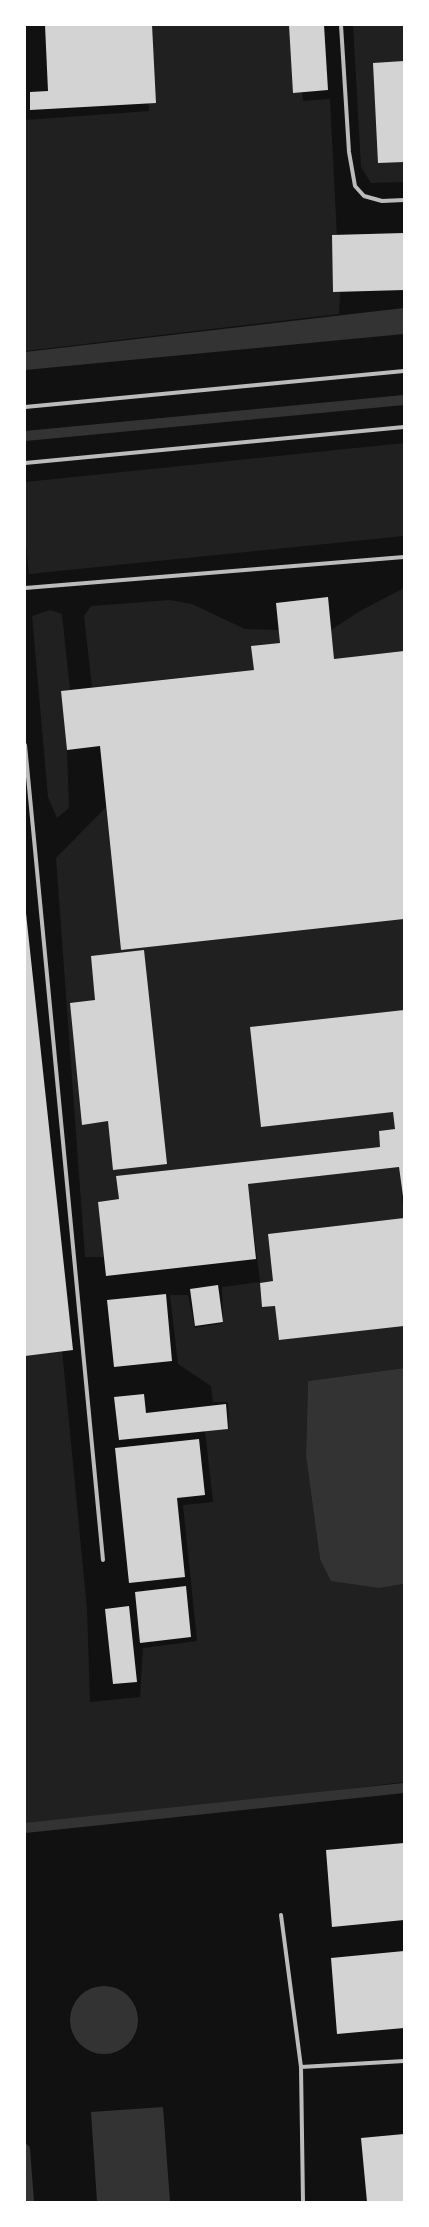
<!DOCTYPE html>
<html>
<head>
<meta charset="utf-8">
<style>
	body { margin:0 }
	#map { position:relative; width:429px; height:2227px; overflow:hidden; background:#111; font-family:Mulish,sans-serif }
	canvas { display:block }
	.frame { position:absolute; inset:0; border:26px solid #fff; pointer-events:none }
</style>
</head>
<body>
<div id="map">
<canvas width="429" height="2227"></canvas>
<div class="frame"></div>
</div>
<script>
const ctx = document.querySelector('canvas').getContext('2d');
ctx.lineJoin = 'round';
function fill(path, color) { ctx.fillStyle = color; ctx.fill(path, 'evenodd'); }
const shape = rows => new Path2D(rows.map(r => 'M' + r).join(''));
function stroke(path, color, width, dash) { ctx.strokeStyle = color; ctx.lineWidth = width; ctx.lineCap = dash ? 'butt' : 'round'; ctx.setLineDash(dash || []); ctx.stroke(path); }
const green = shape([
	[142,25,298,25,303,101,330,99,340,296,339,314,25,351,25,120,149,111],
	[353,25,404,25,404,182,371,183,361,167],
	[404,443,404,536,29,574,25,535,25,482],
	[404,588,404,651,334,659,331,630,360,611],
	[170,600,192,604,245,629,279,630,280,643,252,646,254,670,92,687,84,616,91,606],
	[50,610,62,614,70,690,61,691,67,750,69,808,57,818,48,797,32,616],
	[106,807,121,950,404,919,404,1010,250,1027,261,1127,393,1112,395,1129,379,1131,380,1147,116,1176,119,1199,98,1202,104,1257,85,1257,56,858],
	[25,965,87,1609,90,1702,140,1697,143,1648,197,1641,183,1505,213,1502,205,1431,229,1429,228,1402,213,1402,211,1386,178,1364,170,1295,188,1295,195,1328,223,1323,222,1287,260,1282,248,1184,399,1167,404,1218,268,1234,273,1281,260,1283,262,1307,275,1306,279,1340,404,1326,404,1368,308,1381,306,1456,320,1559,379,1588,404,1584,404,1782,25,1828]
]);
const water = shape([
	[404,308,404,334,25,370,25,352],
	[404,1368,404,1584,379,1588,331,1581,320,1559,306,1456,308,1381],
	'70 2020a34 34 0 1 1 68 0a34 34 0 1 1-68 0Z',
	[163,2107,170,2202,97,2202,91,2112]
]);
const stream = shape([
	[25,436,404,400],
	[25,1828,404,1788],
	[25,2149,29,2202]
]);
const building = shape([
	[45,25,152,25,156,103,30,110,30,92,48,91],
	[289,25,324,25,328,90,293,93],
	[404,61,404,162,378,163,373,63],
	[404,233,404,290,333,292,332,235],
	[328,597,334,659,404,651,404,919,121,950,100,746,67,750,61,691,254,670,251,646,280,643,276,603],
	[25,904,73,1350,25,1356],
	[144,950,167,1164,113,1170,108,1121,82,1125,70,1003,95,1000,91,956],
	[404,1010,404,1204,399,1167,248,1184,256,1259,106,1276,98,1202,119,1199,116,1176,380,1147,379,1131,395,1129,393,1112,261,1127,250,1027],
	[404,1218,404,1326,279,1340,275,1306,262,1307,260,1283,273,1281,268,1234],
	[218,1285,223,1322,195,1326,190,1289],
	[166,1294,172,1361,114,1367,107,1300],
	[144,1394,146,1413,226,1404,228,1429,119,1440,114,1397],
	[199,1439,205,1495,177,1498,185,1577,129,1583,115,1448],
	[186,1586,191,1637,140,1643,135,1592],
	[129,1606,137,1682,113,1684,105,1609],
	[404,1843,404,1920,332,1927,326,1850],
	[404,1951,404,2028,337,2034,331,1958],
	[404,2134,404,2202,367,2202,361,2138]
]);
const service = shape([
	[341,25,349,152,355,186,364,196,382,201,404,200],
	[25,407,404,371],
	[25,463,404,427],
	[25,588,404,557],
	[25,745,103,1560],
	[281,1915,301,2067],
	[303,2202,301,2067,404,2061]
]);
fill(green, '#202020');
fill(water, '#333');
stroke(stream, '#333', 10);
fill(building, '#d3d3d3');
stroke(service, '#bcbcbc', 4);
</script>
</body>
</html>
